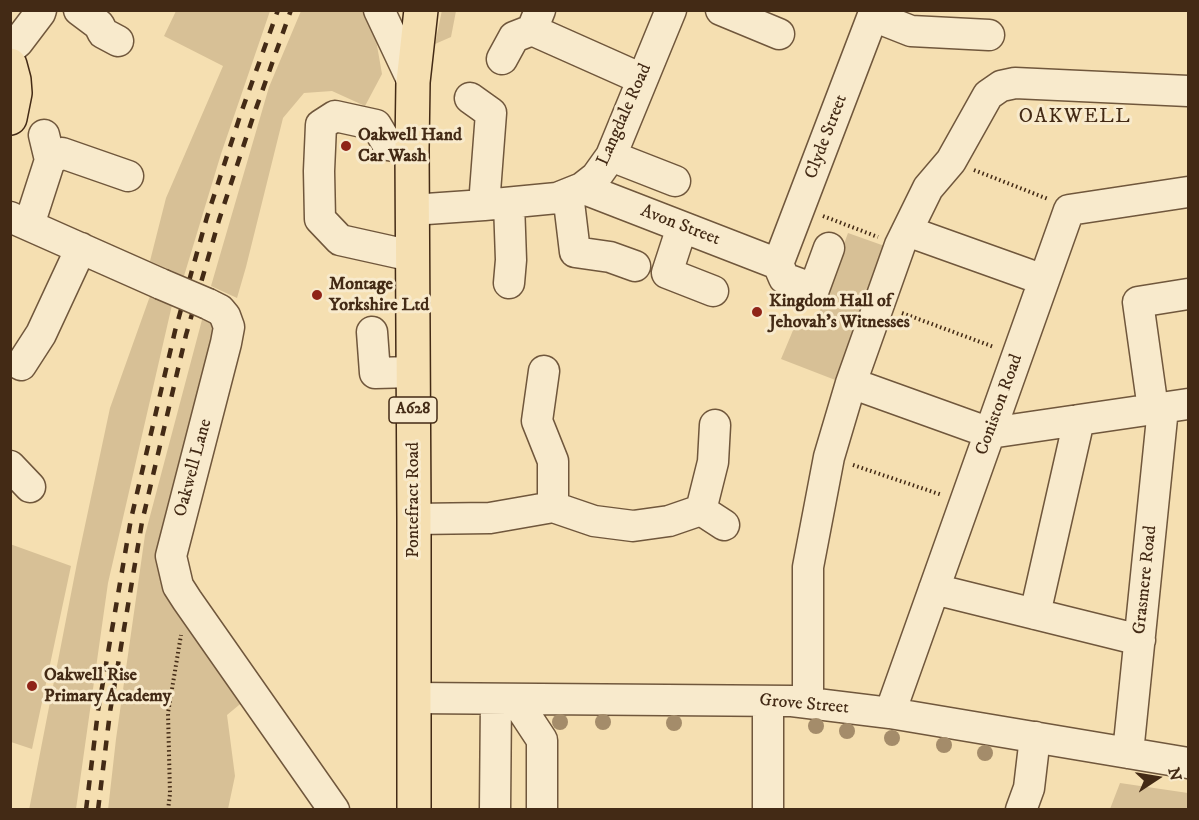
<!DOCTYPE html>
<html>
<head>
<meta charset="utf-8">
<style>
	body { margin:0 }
	#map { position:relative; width:1199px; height:820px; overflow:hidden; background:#f5dfb1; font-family:"IM FELL DW Pica",serif }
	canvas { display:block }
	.frame { position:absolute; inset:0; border:12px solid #432a15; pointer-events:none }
	.north { position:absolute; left:1127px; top:748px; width:60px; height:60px; -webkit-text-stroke:4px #f8eacc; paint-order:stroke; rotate:78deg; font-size:16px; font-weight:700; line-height:24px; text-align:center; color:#432a15 }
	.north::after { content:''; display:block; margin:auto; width:21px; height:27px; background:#432a15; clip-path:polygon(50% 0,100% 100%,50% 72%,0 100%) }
</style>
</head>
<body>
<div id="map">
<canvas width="1199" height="820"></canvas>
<div class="frame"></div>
<div class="north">N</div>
</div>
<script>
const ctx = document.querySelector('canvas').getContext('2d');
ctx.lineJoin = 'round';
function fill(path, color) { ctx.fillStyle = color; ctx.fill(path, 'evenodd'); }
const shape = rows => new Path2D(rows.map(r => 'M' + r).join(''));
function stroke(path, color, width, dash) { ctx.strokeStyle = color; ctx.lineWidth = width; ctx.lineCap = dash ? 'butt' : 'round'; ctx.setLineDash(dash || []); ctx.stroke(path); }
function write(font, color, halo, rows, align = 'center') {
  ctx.font = font + ' "IM FELL DW Pica",serif'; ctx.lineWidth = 6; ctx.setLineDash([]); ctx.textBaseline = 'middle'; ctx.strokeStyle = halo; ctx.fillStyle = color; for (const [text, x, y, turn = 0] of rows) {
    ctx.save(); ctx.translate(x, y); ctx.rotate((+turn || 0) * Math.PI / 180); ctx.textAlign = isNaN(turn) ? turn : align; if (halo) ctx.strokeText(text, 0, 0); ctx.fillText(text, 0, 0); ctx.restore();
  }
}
const green = shape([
	[442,10,456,11,451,37,435,44],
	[176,11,270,11,221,154,184,276,150,261,166,198,223,66,164,36],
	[301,11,371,11,382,74,365,106,332,91,304,93,283,118,246,267,237,298,211,286,269,87],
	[848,233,893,249,843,383,781,359,799,316,816,321],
	[150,296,172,305,108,583,76,809,29,810,77,563,110,408],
	[203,316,217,322,166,534,245,700,227,715,235,776,228,809,108,810,116,739,145,535],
	[10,544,71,566,32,749,11,742],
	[1120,783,1188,793,1188,809,1110,809]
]);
const path = shape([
	[974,170,1048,199],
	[823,216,878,237],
	[902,313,994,347],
	[853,465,942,495],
	[168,810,170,794,168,713,181,635]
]);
const minor = shape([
	[79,10,99,25,103,33,118,41],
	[379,10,413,82],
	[540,10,532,30,642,79],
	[721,10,779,34],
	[873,16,911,31,989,35],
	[10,49,18,42,40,13,41,10],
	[502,59,514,37,532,30],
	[470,98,491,113,484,205],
	[412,149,388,145,376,125,335,116,321,125,319,171,320,219,340,240,412,256],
	[611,156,675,181],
	[50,160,62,153,128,176],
	[582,188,778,264],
	[568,194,575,252,610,257,635,266],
	[412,210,484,205,557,198,582,188,596,177,611,156,671,10],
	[10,217,161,284],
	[29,225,50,160,44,135],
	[682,227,667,273,713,291],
	[907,231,1044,280],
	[778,264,875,10],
	[778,264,784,278,814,289,829,248],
	[509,283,511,260,509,203],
	[208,304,220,310,225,316,229,327,226,343,171,556,178,586,187,600,334,810],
	[372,332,375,373,413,372],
	[21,365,41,334,81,248],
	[544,371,537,421,553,461,553,507],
	[851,383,990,433,1188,404],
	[1153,409,1138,302,1188,294],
	[10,466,30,487],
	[701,510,724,525],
	[414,519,490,518,553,507,594,521,633,526,669,521,701,510,713,462,715,425],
	[934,589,1140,640],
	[1035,614,1079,420],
	[414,698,792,701,890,713,1188,763],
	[515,699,542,740,542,810],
	[808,703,808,567,829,457,851,383,900,245,928,188,951,161,988,95,1001,86,1015,83,1188,91],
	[890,713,1069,210,1188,192],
	[1128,753,1163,408],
	[495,810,496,699],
	[768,810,768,701],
	[1021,810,1029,788,1035,737]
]);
const highway = shape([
	[10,65,14,80,15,93,10,118],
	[414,810,414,519,412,149,413,82,421,10]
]);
const rail = shape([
	[86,810,98,711,131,519,175,331,207,217,241,113,278,10],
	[98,810,110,712,142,522,186,335,219,220,253,117,291,10]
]);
const minorBridge = shape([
	[161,284,208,304]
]);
const trees = [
	[560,722],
	[603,722],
	[674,723],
	[816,726],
	[847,731],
	[892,738],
	[944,745],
	[985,753]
];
const markers = [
	[346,146,6,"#8f2418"],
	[317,295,6,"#8f2418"],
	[757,312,6,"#8f2418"],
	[32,686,6,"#8f2418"]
];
const shields = [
	[413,410,48]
];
const shieldNames = [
	["A628",413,410]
];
const streetNames = [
	["Langdale Road",625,115,-66],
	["Clyde Street",827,137,-69],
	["Avon Street",680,226,21],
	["Coniston Road",1000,405,-70],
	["Oakwell Lane",194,468,-75],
	["Pontefract Road",414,500,-90],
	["Grasmere Road",1146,580,-84],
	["Grove Street",804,705,5]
];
const poiNames = [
	["Oakwell Hand",358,136],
	["Car Wash",358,157],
	["Montage",329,285],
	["Yorkshire Ltd",329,306],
	["Kingdom Hall of",769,302],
	["Jehovah's Witnesses",769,323],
	["Oakwell Rise",44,676],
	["Primary Academy",44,697]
];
const neighbourhoodNames = [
	["OAKWELL",1075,118]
];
fill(green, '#d7c096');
stroke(minor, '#70573c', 33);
stroke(highway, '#432a15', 36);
stroke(path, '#432a15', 4, [1.5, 3]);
stroke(minor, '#f8eacc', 30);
stroke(highway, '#f5dfb1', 33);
stroke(rail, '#432a15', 4.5, [10, 10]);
stroke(minorBridge, '#70573c', 33, []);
stroke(minorBridge, '#f8eacc', 30);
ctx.fillStyle = '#a48c6a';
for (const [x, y] of trees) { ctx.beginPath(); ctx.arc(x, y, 8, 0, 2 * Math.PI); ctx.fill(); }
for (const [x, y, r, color] of markers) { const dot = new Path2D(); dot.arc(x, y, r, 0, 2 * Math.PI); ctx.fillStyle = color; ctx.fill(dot); stroke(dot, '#f8eacc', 2); }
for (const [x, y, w] of shields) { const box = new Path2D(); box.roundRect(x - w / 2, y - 13, w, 26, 4.5); ctx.fillStyle = '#f8eacc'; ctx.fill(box); stroke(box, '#432a15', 1.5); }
write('bold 16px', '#432a15', null, shieldNames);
write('18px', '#432a15', '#f8eacc', streetNames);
write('bold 18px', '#432a15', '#f8eacc', poiNames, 'left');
ctx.letterSpacing = '1.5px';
write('20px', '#432a15', '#f8eacc', neighbourhoodNames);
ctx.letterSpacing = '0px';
</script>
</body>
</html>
